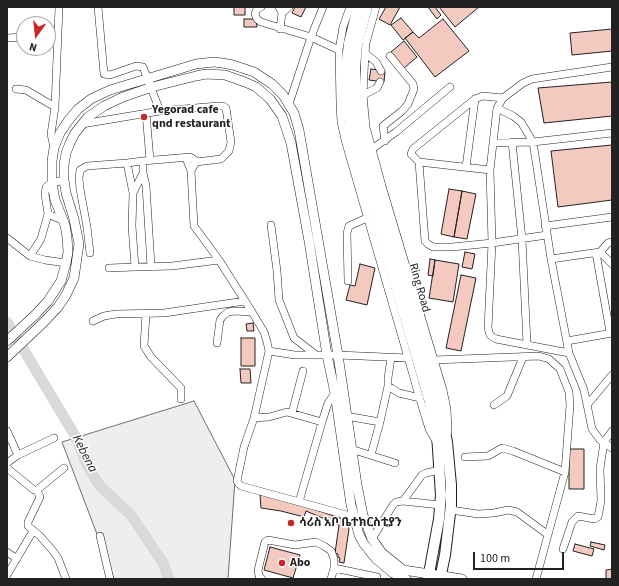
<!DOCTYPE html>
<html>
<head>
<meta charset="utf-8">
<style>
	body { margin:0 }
	#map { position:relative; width:619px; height:586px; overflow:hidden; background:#fff; font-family:"Source Sans 3",sans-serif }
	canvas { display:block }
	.frame { position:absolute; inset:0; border:8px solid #222; pointer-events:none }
	.north { position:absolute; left:16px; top:16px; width:40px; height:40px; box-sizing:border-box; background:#fff; border:1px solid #a7a7a7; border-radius:50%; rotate:195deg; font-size:11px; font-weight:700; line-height:16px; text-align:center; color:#222 }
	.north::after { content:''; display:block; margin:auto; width:14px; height:18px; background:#c62828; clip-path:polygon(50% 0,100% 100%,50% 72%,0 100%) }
	.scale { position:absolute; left:473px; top:552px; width:91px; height:18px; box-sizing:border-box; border:2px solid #222; border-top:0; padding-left:5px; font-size:12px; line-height:14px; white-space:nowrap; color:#222; -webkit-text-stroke:3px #fff; paint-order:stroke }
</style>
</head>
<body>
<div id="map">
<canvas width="619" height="586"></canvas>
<div class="frame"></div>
<div class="north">N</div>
<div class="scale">100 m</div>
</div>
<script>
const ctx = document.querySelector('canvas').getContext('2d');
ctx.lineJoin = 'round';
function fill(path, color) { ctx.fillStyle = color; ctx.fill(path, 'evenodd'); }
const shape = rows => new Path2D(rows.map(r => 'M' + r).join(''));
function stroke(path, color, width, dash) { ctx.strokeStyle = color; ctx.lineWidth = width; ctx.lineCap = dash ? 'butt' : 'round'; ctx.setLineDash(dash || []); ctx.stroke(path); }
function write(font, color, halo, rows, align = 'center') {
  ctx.font = font + ' "Source Sans 3","Noto Sans Ethiopic",sans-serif'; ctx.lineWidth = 3; ctx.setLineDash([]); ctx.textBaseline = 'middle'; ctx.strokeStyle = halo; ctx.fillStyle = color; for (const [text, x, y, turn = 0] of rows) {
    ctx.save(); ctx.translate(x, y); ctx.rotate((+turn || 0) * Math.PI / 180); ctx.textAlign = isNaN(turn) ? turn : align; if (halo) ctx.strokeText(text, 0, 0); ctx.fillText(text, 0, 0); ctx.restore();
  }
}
const green = shape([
	[194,401,235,480,228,579,114,579,62,442,194,401]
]);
const river = shape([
	[7,322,77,439,87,465,100,486,131,515,163,563,169,579]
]);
const building = shape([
	[234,7,245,7,245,15,234,15,234,7],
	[295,7,306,7,301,17,292,13,295,7],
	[386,7,400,7,390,25,379,19,386,7],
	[428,7,435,7,441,15,437,19,428,7],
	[439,7,479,7,455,27,439,7],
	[401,18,413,32,403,40,391,25,401,18],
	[244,19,256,19,257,27,244,27,244,19],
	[443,19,469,51,435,77,405,38,413,32,419,38,443,19],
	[612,29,612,51,572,55,570,33,612,29],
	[404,41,417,57,404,68,391,52,404,41],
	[371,69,385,71,384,82,369,80,371,69],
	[612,82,612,116,544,123,538,88,612,82],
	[612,145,612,200,558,207,551,151,612,145],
	[449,189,462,191,454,237,441,234,449,189],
	[462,191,476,194,467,239,454,237,462,191],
	[465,252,475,254,472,269,462,267,465,252],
	[430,259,435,260,433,276,428,275,430,259],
	[435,260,459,264,453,302,429,298,435,260],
	[360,264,375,268,367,305,346,300,350,285,355,286,360,264],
	[461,275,476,278,461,351,446,348,461,275],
	[253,323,254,331,247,331,246,324,253,323],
	[241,338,255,338,255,366,241,366,241,338],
	[240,369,250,369,251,383,241,383,240,369],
	[569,449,584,449,584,489,569,489,569,449],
	[260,495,272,495,343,519,346,522,349,529,344,563,339,562,340,558,338,557,338,554,335,553,339,525,306,511,304,517,281,511,261,508,260,495],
	[591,542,605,545,604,550,590,546,591,542],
	[575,544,594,549,592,556,573,551,575,544],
	[270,547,300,555,293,578,264,570,270,547],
	[612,569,612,579,606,579,606,570,612,569]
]);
const minor = shape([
	[261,7,257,9,255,14,257,19,261,22,311,37,339,50],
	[279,7,282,13,280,29],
	[350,7,343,27,339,50,340,103,341,122,345,140,422,406,429,429,437,443],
	[376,7,366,43,365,53,363,95,366,127,382,186,443,390,447,409,448,432],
	[282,13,289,7],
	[48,36,58,36],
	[7,38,24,37],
	[365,53,376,62,381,71],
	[16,89,26,90,55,107],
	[363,95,377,88,380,82],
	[289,104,311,37,323,7],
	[497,108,513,116,521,122,533,142,551,259,569,353,584,390,592,429,600,440,612,448],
	[160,111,218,106,223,106,226,108,231,142,229,151,221,159,196,162],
	[146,113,150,160],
	[82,124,160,111,143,67,136,66,110,75,104,74,98,7],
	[385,141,383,126,402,111,408,104,414,89,413,84,390,56],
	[512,142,522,239,527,344],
	[493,143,533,142,612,133],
	[54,148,51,134,55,107,59,7],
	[372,149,396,132,450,87],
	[186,158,191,171,194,226,219,260,252,312,264,332,267,342,269,351,254,418,244,447,237,481,238,483,241,486,354,517],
	[419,162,425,241,428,244,433,247,452,247,492,243,547,235],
	[127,163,143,161],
	[466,167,475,99],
	[490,170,419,162,411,154,413,149,475,99,483,96,503,98],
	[143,173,146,186,151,266],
	[48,214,62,220],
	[271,225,277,271,279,300,294,338,316,355],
	[545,226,612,217],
	[7,238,30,256,45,260,66,263],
	[600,252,612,264],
	[90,253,87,227,80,189,79,178,80,170,87,166,127,163,133,193],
	[596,253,610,332],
	[30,256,41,239,48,214,45,194,46,187,52,183,64,180],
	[551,259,600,252,608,243,612,242],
	[135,267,172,266,219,260],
	[109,268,135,267,132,226,133,193,143,173,143,161,190,157,195,160,196,162,191,171],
	[348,281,347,233,349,226,367,218],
	[146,314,144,346,151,357,181,388,181,399],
	[93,321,104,316,116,314,164,313,245,301],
	[567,341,612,333],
	[217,343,220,320,223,316,228,312,235,311,252,312],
	[269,351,295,355,338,355,408,358],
	[569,353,496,339,490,335,488,328,492,243,490,170,497,108,503,98,523,83,532,79,612,67],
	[434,360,539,356,549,359,560,369,569,392,570,405,565,472,536,579],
	[388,386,399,393,420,398],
	[494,405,507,396,523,357],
	[587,405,612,375],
	[292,413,303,371],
	[346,416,380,422],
	[254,418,269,417,287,412,322,422],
	[7,431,18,455],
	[351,449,395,463],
	[371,455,380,422,388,386,388,378,391,358],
	[465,457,488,456,502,448,513,451,565,472],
	[7,463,18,455,54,438],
	[7,468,34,490,37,490,64,468],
	[37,490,40,497,28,522,28,526,40,536,53,551,58,558,66,579],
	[403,501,422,475,426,473,440,470],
	[299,502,322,422,328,403,335,393],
	[451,510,478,514,494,513,508,510,513,511,517,512,547,534],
	[100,536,110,579],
	[372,539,393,505,396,502,403,501,440,505],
	[563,549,572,522,578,516,594,519,598,517,601,501,600,469,604,442,612,431],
	[7,552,17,559],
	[334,568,377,577],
	[7,575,33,531],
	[262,579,259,576,258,570,265,542,268,540,295,545,316,542,324,546,331,551,334,559,334,568,331,579]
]);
const major = shape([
	[7,341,35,315,48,301,61,281,66,263,68,252,67,237,65,225,55,200,52,183,52,161,54,148,60,133,68,121,78,109,91,99,110,90,196,64,214,62,222,63,233,65,254,72,272,84,283,95,294,113,299,130,338,355,357,485,363,515,372,539,382,553,402,569,410,571,462,579],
	[7,357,44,322,58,307,66,295,74,278,79,244,74,219,66,193,64,180,64,165,66,153,70,143,75,133,88,117,104,106,123,97,152,87,196,76,206,74,225,75,245,82,256,87,270,99,282,116,291,143,309,241,327,355,335,393,351,505,359,535,364,544,376,559,393,573,406,579]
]);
const highway = shape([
	[358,7,349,43,347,62,346,88,350,130,429,399,437,434,441,495,439,519,428,579],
	[367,7,357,45,355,69,355,97,360,129,438,399,447,442,451,485,451,505,445,555,440,579]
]);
const markers = [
	[144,117,4,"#c62828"],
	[291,523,4,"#c62828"],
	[282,563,4,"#c62828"]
];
const poiNames = [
	["Yegorad cafe",152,110],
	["qnd restaurant",152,124],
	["ሳሪስ አቦ ቤተክርስቲያን",299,523],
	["Abo",290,563]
];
const streetNames = [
	["Ring Road",419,288,74]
];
const waterNames = [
	["Kebena",84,454,63]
];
fill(green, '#eee');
stroke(green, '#6f6f6f', 1);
stroke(river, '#d9d9d9', 11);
fill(building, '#f3c9c0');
stroke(building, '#222', 1);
stroke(minor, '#222', 8);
stroke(major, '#222', 10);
stroke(highway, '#222', 12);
stroke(minor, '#fff', 7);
stroke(major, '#fff', 9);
stroke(highway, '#fff', 10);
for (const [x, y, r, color] of markers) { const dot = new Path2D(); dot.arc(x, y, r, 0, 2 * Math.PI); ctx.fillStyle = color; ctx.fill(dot); stroke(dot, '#fff', 1.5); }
write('bold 12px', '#222', '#fff', poiNames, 'left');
write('12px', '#222', '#fff', streetNames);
write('italic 13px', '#222', '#fff', waterNames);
</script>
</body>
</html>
